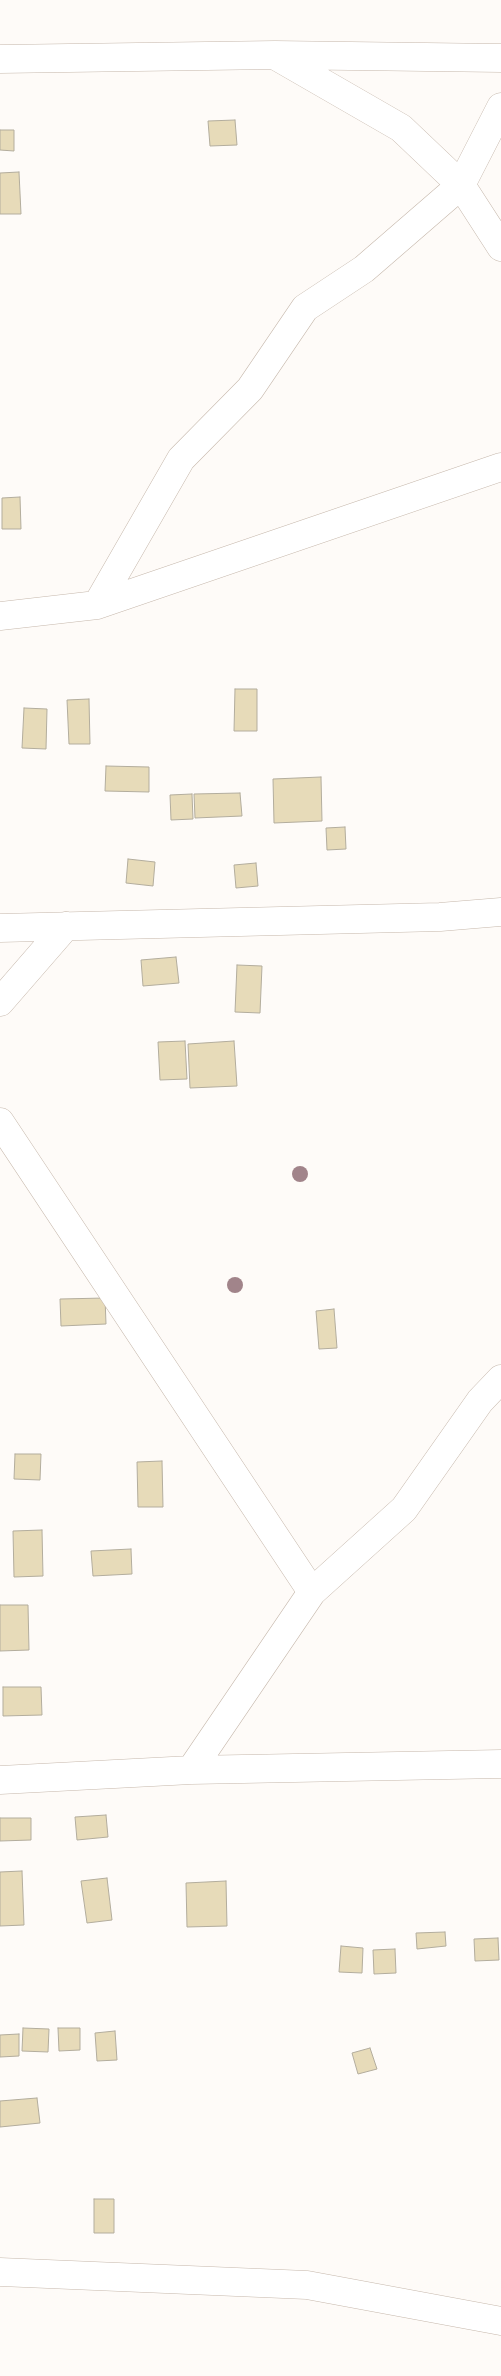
<!DOCTYPE html>
<html>
<head>
<meta charset="utf-8">
<style>
	body { margin:0 }
	canvas { display:block; background:#fefbf8 }
</style>
</head>
<body>
<canvas width="501" height="2376"></canvas>
<script>
const ctx = document.querySelector('canvas').getContext('2d');
ctx.lineJoin = 'round';
function fill(path, color) { ctx.fillStyle = color; ctx.fill(path, 'evenodd'); }
const shape = rows => new Path2D(rows.map(r => 'M' + r).join(''));
function stroke(path, color, width, dash) { ctx.strokeStyle = color; ctx.lineWidth = width; ctx.lineCap = dash ? 'butt' : 'round'; ctx.setLineDash(dash || []); ctx.stroke(path); }
const building = shape([
	[235,120,237,145,210,146,208,121,235,120],
	[0,130,14,130,14,151,0,150,0,130],
	[19,172,21,214,0,214,0,173,19,172],
	[20,497,21,529,2,529,2,498,20,497],
	[235,689,257,689,257,731,234,731,235,689],
	[89,699,90,744,69,744,67,700,89,699],
	[24,708,47,709,46,749,22,748,24,708],
	[106,766,149,767,149,792,105,791,106,766],
	[321,777,322,821,274,823,273,779,321,777],
	[240,793,242,816,195,818,194,794,240,793],
	[192,794,193,819,171,820,170,795,192,794],
	[345,827,346,849,327,850,326,828,345,827],
	[128,859,155,862,153,886,126,883,128,859],
	[256,863,258,886,236,888,234,865,256,863],
	[176,957,179,983,143,986,141,960,176,957],
	[237,965,262,966,260,1013,235,1012,237,965],
	[185,1041,187,1079,160,1080,158,1042,185,1041],
	[234,1041,237,1086,190,1088,188,1044,234,1041],
	[105,1298,106,1324,61,1326,60,1299,105,1298],
	[334,1309,337,1348,319,1349,316,1311,334,1309],
	[15,1454,41,1454,40,1480,14,1479,15,1454],
	[162,1461,163,1507,138,1507,137,1462,162,1461],
	[42,1530,43,1576,14,1577,13,1531,42,1530],
	[131,1549,132,1574,93,1576,91,1551,131,1549],
	[0,1605,28,1605,29,1650,0,1651,0,1605],
	[3,1687,41,1687,42,1715,3,1716,3,1687],
	[106,1815,108,1837,77,1840,75,1817,106,1815],
	[0,1818,31,1818,31,1840,0,1841,0,1818],
	[22,1871,24,1925,0,1926,0,1872,22,1871],
	[107,1878,112,1920,87,1923,81,1881,107,1878],
	[226,1881,227,1926,187,1927,186,1883,226,1881],
	[445,1932,446,1946,417,1949,416,1933,445,1932],
	[498,1938,499,1960,475,1961,474,1939,498,1938],
	[341,1946,363,1948,362,1973,339,1972,341,1946],
	[395,1949,396,1973,374,1974,373,1950,395,1949],
	[23,2028,49,2029,48,2052,22,2051,23,2028],
	[58,2028,80,2028,80,2050,59,2051,58,2028],
	[115,2031,117,2060,97,2061,95,2033,115,2031],
	[19,2034,19,2056,0,2057,0,2035,19,2034],
	[370,2048,377,2069,358,2074,352,2053,370,2048],
	[37,2098,40,2123,0,2127,0,2101,37,2098],
	[94,2199,114,2199,114,2233,94,2233,94,2199]
]);
const minor = shape([
	[276,56,401,128,461,185,501,247],
	[0,59,275,55,501,58],
	[97,605,181,459,250,389,305,308,364,269,461,185,501,107],
	[0,616,97,605,501,467],
	[0,928,440,917,501,912],
	[0,1002,66,926],
	[0,1122,312,1592],
	[191,1770,312,1592,404,1509,480,1401,501,1379],
	[0,1780,191,1770,501,1764],
	[0,2272,307,2285,501,2321]
]);
const trees = [
	[300,1174],
	[235,1285]
];
fill(building, '#e7dbb9');
stroke(building, '#b3ad9d', 1);
stroke(minor, '#c6b8ac', 29);
stroke(minor, '#fff', 28);
ctx.fillStyle = '#a1848a';
for (const [x, y] of trees) { ctx.beginPath(); ctx.arc(x, y, 8, 0, 2 * Math.PI); ctx.fill(); }
</script>
</body>
</html>
